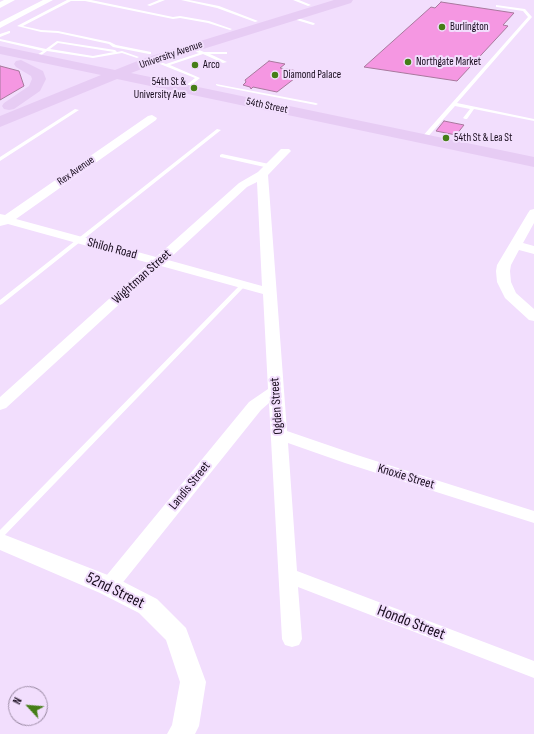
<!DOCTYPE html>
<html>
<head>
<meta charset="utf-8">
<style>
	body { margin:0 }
	#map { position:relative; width:534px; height:734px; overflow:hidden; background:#f2defd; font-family:"Sofia Sans Condensed",sans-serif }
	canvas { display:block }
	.north { position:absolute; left:8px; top:686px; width:40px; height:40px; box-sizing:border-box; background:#f2defd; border:1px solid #9a8aa3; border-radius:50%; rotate:296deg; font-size:11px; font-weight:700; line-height:16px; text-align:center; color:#170b1c }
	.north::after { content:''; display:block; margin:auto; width:14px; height:18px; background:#457e17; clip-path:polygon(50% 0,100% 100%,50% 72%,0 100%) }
</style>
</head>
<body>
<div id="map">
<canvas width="534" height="734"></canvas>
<div class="north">N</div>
</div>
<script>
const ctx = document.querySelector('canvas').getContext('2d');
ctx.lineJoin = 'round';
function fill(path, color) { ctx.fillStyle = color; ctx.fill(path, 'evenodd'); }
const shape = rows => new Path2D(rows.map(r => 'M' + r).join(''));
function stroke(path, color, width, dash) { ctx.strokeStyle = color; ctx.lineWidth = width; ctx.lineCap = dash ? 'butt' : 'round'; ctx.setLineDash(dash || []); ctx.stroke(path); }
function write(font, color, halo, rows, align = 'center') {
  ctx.font = font + ' "Sofia Sans Condensed",sans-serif'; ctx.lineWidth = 4; ctx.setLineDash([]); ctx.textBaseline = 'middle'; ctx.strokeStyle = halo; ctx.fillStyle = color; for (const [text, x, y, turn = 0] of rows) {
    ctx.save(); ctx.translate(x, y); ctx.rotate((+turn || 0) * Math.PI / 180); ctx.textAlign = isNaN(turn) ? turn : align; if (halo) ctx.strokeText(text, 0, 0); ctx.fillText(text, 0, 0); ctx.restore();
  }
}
const building = shape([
	[441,2,514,13,503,25,508,26,457,81,364,67,431,7,435,8,441,2],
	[269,61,285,64,280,68,303,72,277,92,253,87,251,89,250,87,243,85,246,82,245,80,269,61],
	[0,66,19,71,24,86,0,100,0,66],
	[444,121,464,125,456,135,436,131,444,121]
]);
const service = shape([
	[67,0,91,0,173,17,180,16,209,21,232,29,230,30,208,23,180,18,173,19,85,1,71,1,23,26,41,30,58,31,110,42,116,45,151,52,151,54,149,54,113,47,109,44,58,33,41,32,17,26,67,0],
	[159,0,165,0,150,6,147,5,159,0],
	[181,0,189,0,219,6,258,21,255,22,217,8,181,0],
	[293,0,299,0,311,5,308,6,293,0],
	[496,5,525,9,532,17,457,103,534,119,534,121,474,109,467,119,465,119,463,118,470,109,455,106,425,140,421,140,421,138,528,17,523,11,497,7,496,7,496,5],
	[291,16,314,23,315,24,313,25,290,18,289,17,291,16],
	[9,31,10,31,10,33,0,37,0,34,9,31],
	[0,39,46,49,57,41,115,50,117,52,122,51,139,57,137,58,122,53,93,58,47,51,36,59,34,58,34,57,43,51,0,41,0,39],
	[58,43,114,52,93,56,50,49,58,43],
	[188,47,192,47,204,52,227,52,227,54,210,54,227,62,223,63,203,54,170,65,200,78,185,90,183,90,183,88,195,78,150,60,152,59,166,64,199,53,188,49,188,47],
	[216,84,316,103,318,104,316,105,218,86,216,85,216,84],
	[75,109,79,110,0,161,0,157,75,109],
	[217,129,221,130,2,304,0,305,0,300,217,129],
	[222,154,269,164,272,166,269,168,220,157,220,155,222,154],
	[243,283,246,285,245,286,3,537,0,538,0,530,241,284,243,283]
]);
const minor = shape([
	[4,0,15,0,0,8,0,2,4,0],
	[43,0,53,0,0,28,0,22,43,0],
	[152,115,157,118,156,120,16,219,156,257,239,183,258,172,281,149,289,149,291,151,289,153,268,175,287,431,357,455,534,511,534,523,345,463,288,443,297,571,534,661,534,678,298,587,302,639,299,645,292,647,285,645,282,639,269,403,261,410,116,591,109,593,102,591,99,586,102,581,249,402,268,389,263,294,161,266,6,408,0,410,0,397,149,263,8,224,0,226,0,214,5,215,148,116,152,115],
	[257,182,262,286,168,260,247,187,257,182],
	[534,209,534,223,523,243,534,246,534,254,519,250,511,265,510,271,511,282,516,293,534,309,534,321,529,320,505,298,497,282,496,271,497,265,528,213,530,210,534,209]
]);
const tertiary = shape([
	[0,533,118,579,157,599,186,628,206,682,199,726,195,734,167,734,172,725,180,682,166,640,139,613,100,593,0,550,0,533]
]);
const primary = shape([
	[334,0,353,0,351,3,155,64,131,73,534,157,534,167,117,79,0,127,0,116,101,75,0,54,0,46,115,70,145,58,334,0],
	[21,60,43,71,46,79,40,91,14,109,9,110,4,109,2,106,4,103,29,86,32,79,31,76,16,67,14,64,16,61,21,60]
]);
const markers = [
	[442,27,4,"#457e17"],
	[408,62,4,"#457e17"],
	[195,65,4,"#457e17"],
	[275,75,4,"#457e17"],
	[194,88,4,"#457e17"],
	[446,138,4,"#457e17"]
];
const farPoinames = [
	["Burlington",450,27],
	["Northgate Market",416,62],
	["Arco",203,65],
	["Diamond Palace",283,75],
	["54th St &",186,82,"right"],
	["University Ave",186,95,"right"],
	["54th St & Lea St",454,138]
];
const farStreetnames = [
	["University Avenue",171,55,-19],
	["54th Street",267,106,12],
	["Rex Avenue",76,171,-35]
];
const streetNames = [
	["Shiloh Road",112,249,15],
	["Wightman Street",142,277,-42],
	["Ogden Street",277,406,-94],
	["Knoxie Street",406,477,17],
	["Landis Street",190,486,-51]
];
const nearStreetnames = [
	["52nd Street",115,591,26],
	["Hondo Street",411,623,21]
];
fill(building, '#f597e2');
stroke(building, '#a8789d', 1);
fill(service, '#fff');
fill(minor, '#fff');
fill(tertiary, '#fff');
fill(primary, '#e7ccf4');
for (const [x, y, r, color] of markers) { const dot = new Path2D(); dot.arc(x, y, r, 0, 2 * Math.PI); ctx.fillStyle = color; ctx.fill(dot); stroke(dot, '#f2defd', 1.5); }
write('11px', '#170b1c', '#f2defd', farPoinames, 'left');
write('11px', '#170b1c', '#f2defd', farStreetnames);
write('13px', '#170b1c', '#f2defd', streetNames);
write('16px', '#170b1c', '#f2defd', nearStreetnames);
</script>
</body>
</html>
